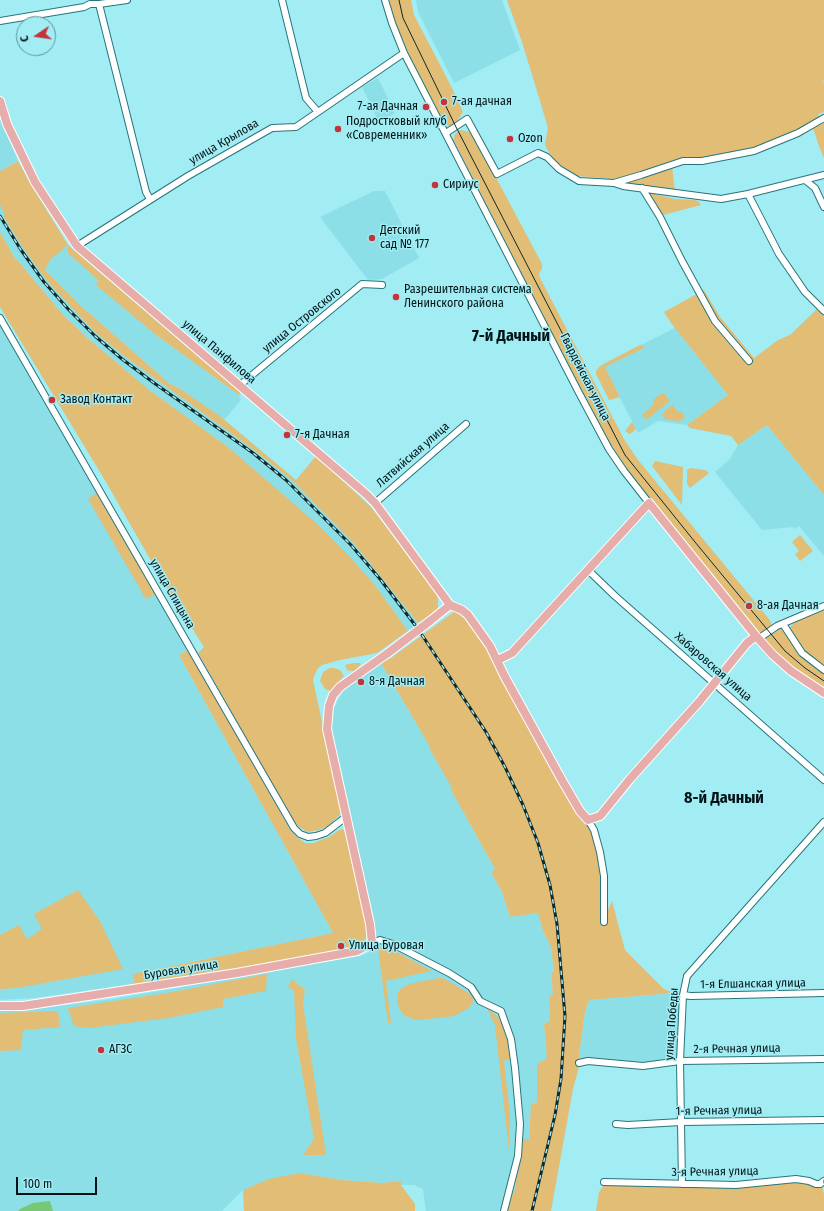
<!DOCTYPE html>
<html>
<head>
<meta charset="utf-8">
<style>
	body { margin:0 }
	#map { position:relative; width:824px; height:1211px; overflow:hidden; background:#a2ecf3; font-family:"Fira Sans Condensed",sans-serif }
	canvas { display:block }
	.north { position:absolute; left:16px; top:16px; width:40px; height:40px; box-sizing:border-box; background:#a2ecf3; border:1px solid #61959b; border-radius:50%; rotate:257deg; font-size:11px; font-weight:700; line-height:16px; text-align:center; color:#001316 }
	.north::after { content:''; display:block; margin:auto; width:14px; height:18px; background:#c33339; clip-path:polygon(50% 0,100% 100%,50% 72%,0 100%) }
	.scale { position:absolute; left:16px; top:1177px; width:81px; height:18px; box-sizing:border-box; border:2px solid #001316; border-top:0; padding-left:5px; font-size:12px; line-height:14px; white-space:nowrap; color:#001316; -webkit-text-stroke:3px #a2ecf3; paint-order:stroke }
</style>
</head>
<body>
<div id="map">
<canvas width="824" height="1211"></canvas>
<div class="north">С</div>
<div class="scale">100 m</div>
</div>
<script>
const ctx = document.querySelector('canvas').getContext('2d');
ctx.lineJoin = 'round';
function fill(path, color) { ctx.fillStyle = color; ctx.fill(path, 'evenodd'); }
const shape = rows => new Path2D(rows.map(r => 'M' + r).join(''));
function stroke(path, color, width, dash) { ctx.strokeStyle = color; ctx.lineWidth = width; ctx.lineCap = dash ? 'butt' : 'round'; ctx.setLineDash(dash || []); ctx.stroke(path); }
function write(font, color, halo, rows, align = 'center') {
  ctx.font = font + ' "Fira Sans Condensed",sans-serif'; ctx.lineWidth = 3; ctx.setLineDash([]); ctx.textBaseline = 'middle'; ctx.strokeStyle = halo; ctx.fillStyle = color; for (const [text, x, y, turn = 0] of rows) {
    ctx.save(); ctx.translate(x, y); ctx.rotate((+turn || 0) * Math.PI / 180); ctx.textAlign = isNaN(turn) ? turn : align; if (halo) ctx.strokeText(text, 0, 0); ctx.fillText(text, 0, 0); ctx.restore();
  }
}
const built = shape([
	[416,0,502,0,520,50,454,83,418,12],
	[378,78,395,113,379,122,362,87],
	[0,115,5,131,18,161,0,171],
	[374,191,385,191,419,258,382,279,368,280,320,217],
	[0,205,6,215,3,217,23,248,47,281,96,333,124,356,254,450,294,482,356,546,418,623,408,631,375,585,228,447,148,389,91,341,64,316,13,255,0,232],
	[68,245,85,268,99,281,97,285,156,335,239,395,241,400,224,420,179,388,170,384,80,305,45,270,49,260],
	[0,325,188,650,179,655,333,933,133,974,134,984,34,998,0,1000],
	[675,328,728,395,687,425,658,421,638,433,603,364],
	[767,425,824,495,824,556,799,526,795,529,793,527,762,530,715,472,729,460,738,445],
	[381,663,430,747,429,748,453,789,451,790,495,869,491,872,502,892,510,917,538,913,543,931,551,947,554,973,551,974,553,994,549,996,550,1021,544,1024,547,1058,537,1065,537,1102,531,1104,529,1139,522,1139,515,1189,505,1211,426,1211,423,1189,414,1185,401,1185,400,1181,382,1183,342,1180,299,1173,243,1190,222,1211,0,1211,0,1010,36,1009,113,999,360,956,368,953,375,948,377,939,375,931,331,730,333,710,342,693,350,685],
	[674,993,681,1000,679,1056,676,1060,641,1064,580,1063,579,1056,585,1012,589,1000]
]);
const green = shape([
	[389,0,411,0,414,15,451,86,463,112,457,121,452,125,449,126,444,123,409,56,395,25],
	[507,0,824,0,824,81,823,81,824,84,824,112,818,114,820,118,806,128,759,148,693,160,621,178,613,179,578,176,556,162,547,149,545,144,548,128,540,101,522,42],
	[824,121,824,158,820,149,813,128],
	[460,130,470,132,474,136,542,264,542,268,539,274,540,278,624,439,638,460,769,619,772,625,765,632,760,634,757,633,626,470,612,448,595,417,455,143,453,140,455,134],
	[18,161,30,183,68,245,241,393,239,395,156,335,96,285,99,281,68,253,68,245,50,260,45,270,80,305,170,384,179,388,221,417,296,480,316,456,371,507,435,591,438,598,438,608,428,619,427,617,418,623,356,546,294,482,254,450,124,356,96,333,71,307,47,281,23,248,3,216,5,215,0,205,0,171],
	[672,166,675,191,623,183],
	[650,193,675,199,694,200,698,201,701,205,663,215,649,196],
	[0,232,13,255,64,316,91,341,148,389,228,447,316,523,348,555,375,585,408,631,377,653,340,660,322,665,318,668,315,674,313,680,341,810,340,815,328,826,319,830,307,832,295,824,198,653,204,647,166,587,106,482,0,307],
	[704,290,720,317,754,358,778,340,790,335,817,309,824,314,824,495,767,425,738,445,731,436,690,428,687,425,728,395,671,323,664,312],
	[640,345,643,346,644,348,605,367,620,397,609,400,596,374,596,371,600,366],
	[662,393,664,393,670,401,646,420,642,415,654,404,653,400],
	[672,405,678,412,681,411,685,417,680,421,666,420,662,414],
	[632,422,636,429,630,434,628,433,625,431],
	[655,461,683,467,682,505,652,466],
	[691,468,705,470,709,473,690,488,687,484,687,470],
	[97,493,156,594,146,599,88,499],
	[800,535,813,551,800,561,795,554,799,551,792,542],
	[824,610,824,666,805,651,789,628,795,622],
	[455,611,465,619,489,652,501,679,579,814,591,831,597,853,601,876,601,903,607,912,612,901,625,950,664,989,674,993,589,1000,585,1012,579,1056,580,1063,573,1089,551,1211,505,1211,515,1189,522,1139,529,1139,531,1104,537,1102,537,1064,547,1058,544,1024,550,1021,549,996,553,994,551,973,554,972,551,947,543,931,538,913,510,917,502,892,491,872,495,869,451,790,452,788,429,748,430,747,381,663,391,658],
	[778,629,784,629,791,640,824,670,824,690,793,669,774,653,765,641,767,637],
	[188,650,291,831,298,838,305,843,313,843,329,837,339,830,342,829,346,832,367,926,368,934,362,945,356,948,270,963,134,984,133,974,333,933,179,655],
	[353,663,360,663,361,664,354,671,351,671,347,670,345,665],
	[330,668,334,668,340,670,344,676,330,691,325,689,320,681,323,672],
	[78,890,100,921,123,969,17,988,0,989,0,935,19,925,27,939,42,929,34,914],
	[381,947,389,948,432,971,386,981,391,1023,388,1023,378,949],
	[267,974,266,991,223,999,223,1007,168,1018,89,1028,74,1026,68,1008,167,993],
	[439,978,443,978,472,995,473,1003,467,1009,456,1015,449,1017,416,1020,405,1016,400,1010,397,1002,397,993,402,988,409,984],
	[292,979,305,990,303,1004,326,1155,303,1155,314,1139,296,1039,294,991,288,987],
	[487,1008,499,1018,507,1036,510,1059,504,1061,510,1115,509,1151,495,1025],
	[58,1011,60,1027,23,1030,21,1050,0,1051,0,1013],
	[299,1173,342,1180,382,1183,401,1181,401,1185,415,1204,415,1211,244,1211,243,1190,269,1179],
	[796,1181,822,1185,824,1195,824,1211,596,1211,599,1192,604,1185,683,1186]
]);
const water = shape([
	[50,1201,53,1211,18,1211,20,1209,33,1203]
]);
const minor = shape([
	[282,0,306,98,318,112],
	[385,0,392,23,404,53,578,391,609,449,624,471,649,503],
	[99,4,146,192,150,199],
	[0,21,84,7,90,4,99,4,127,0],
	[446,133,467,119,497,174,538,153,547,157,559,169,579,181,614,183,641,175,683,161,702,161,754,151,798,133,824,118],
	[805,180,815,188,824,207],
	[614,183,623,186,721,199,748,194,824,175],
	[642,188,660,217,682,261,715,321,749,361],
	[748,194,779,254,805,292,824,311],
	[77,246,188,176,272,128,296,127,404,53],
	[0,318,294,828,300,834,308,837,316,836,325,833,346,817],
	[240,385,362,284,382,285],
	[375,503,466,424],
	[588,570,615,596,824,780],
	[783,624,802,653,824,670],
	[758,639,777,626,824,606],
	[588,820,594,830,600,852,604,876,604,922],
	[372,943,380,940,393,944,449,973,471,987,480,1001,501,1011,511,1039,515,1068,520,1124,518,1156,504,1211],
	[683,995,691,996,824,993],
	[579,1063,588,1061,643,1066,680,1061,824,1059],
	[616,1124,628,1125,681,1122,824,1120],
	[604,1182,736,1185,796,1179,809,1181,816,1184,820,1184,824,1181],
	[682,1184,680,1061,683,995,687,976,824,822]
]);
const major = shape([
	[0,101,7,124,35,182,77,246,366,494,375,503,450,605,462,610,468,615,490,646,505,677,563,782,580,811,588,820,600,816,630,779,699,702,747,643,756,636],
	[430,621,450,605],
	[498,660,512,653,649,503,756,636,772,654,791,671,824,693],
	[0,1006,23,1006,237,973,357,951,372,943,370,924,327,729,328,718,329,706,333,695,340,687,388,653]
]);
const tram = shape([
	[399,0,403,18,456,127,625,455,695,542,785,651,805,668,824,681],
	[824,1180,824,1183]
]);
const rail = shape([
	[0,216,21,250,44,282,69,310,95,336,122,359,154,383,253,453,286,480,351,545,380,579,415,625],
	[422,635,486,732,505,767,523,805,538,843,550,885,557,924,565,1016,561,1079,555,1115,532,1211]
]);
const majorBridge = shape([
	[388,653,430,621]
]);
const markers = [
	[444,102,4,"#c33339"],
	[426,107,4,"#c33339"],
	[338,129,4,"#c33339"],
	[510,139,4,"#c33339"],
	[435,185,4,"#c33339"],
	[372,238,4,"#c33339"],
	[396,297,4,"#c33339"],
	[52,400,4,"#c33339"],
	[287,435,4,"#c33339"],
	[749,606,4,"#c33339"],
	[361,682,4,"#c33339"],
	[341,946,4,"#c33339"],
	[101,1050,4,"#c33339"]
];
const poiNames = [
	["7-ая дачная",452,102],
	["7-ая Дачная",418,107,"right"],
	["Подростковый клуб",346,122],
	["«Современник»",346,136],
	["Ozon",518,139],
	["Сириус",443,185],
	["Детский",380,231],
	["сад № 177",380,245],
	["Разрешительная система",404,290],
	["Ленинского района",404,304],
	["Завод Контакт",60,400],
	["7-я Дачная",295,435],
	["8-ая Дачная",757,606],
	["8-я Дачная",369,682],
	["Улица Буровая",349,946],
	["АГЗС",109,1050]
];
const streetNames = [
	["улица Крылова",224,142,-30],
	["улица Островского",302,320,-39],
	["улица Панфилова",219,352,40],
	["Гвардейская улица",585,377,63],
	["Латвийская улица",413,455,-41],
	["улица Спицына",172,594,60],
	["Хабаровская улица",713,667,41],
	["Буровая улица",181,970,-9],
	["1-я Елшанская улица",753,984,-1],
	["улица Победы",672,1024,-86],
	["2-я Речная улица",737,1049,-1],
	["1-я Речная улица",719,1111,-1],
	["3-я Речная улица",715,1172,-1]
];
const districtNames = [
	["7-й Дачный",511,337],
	["8-й Дачный",724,799]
];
fill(built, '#8cdfe6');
fill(green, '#e1bd76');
fill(water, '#78c776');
stroke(minor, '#29747b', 8);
stroke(major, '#fff', 10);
stroke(minor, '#fff', 6);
stroke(major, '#e7adaa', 8);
stroke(tram, '#10292c', 1);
stroke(rail, '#10292c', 3);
stroke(rail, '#a2ecf3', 1.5, [4.5]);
stroke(majorBridge, '#fff', 10, []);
stroke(majorBridge, '#e7adaa', 8);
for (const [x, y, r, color] of markers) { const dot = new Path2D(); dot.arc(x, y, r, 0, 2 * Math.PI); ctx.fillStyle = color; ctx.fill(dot); stroke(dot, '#a2ecf3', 1.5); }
write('12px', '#001316', '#a2ecf3', poiNames, 'left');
write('12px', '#001316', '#a2ecf3', streetNames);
write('bold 16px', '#001316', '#a2ecf3', districtNames);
</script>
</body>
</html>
